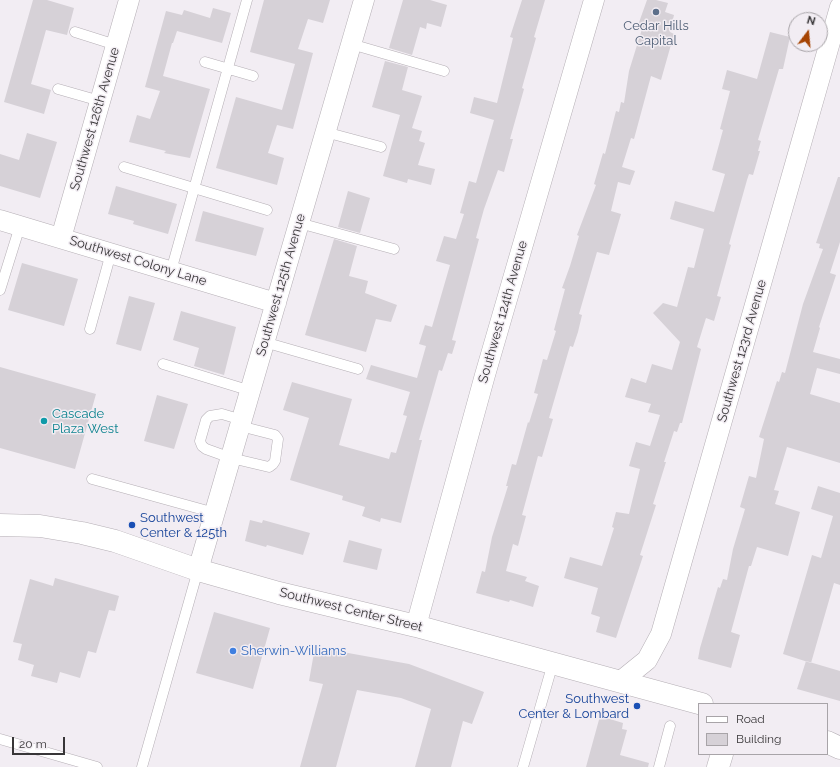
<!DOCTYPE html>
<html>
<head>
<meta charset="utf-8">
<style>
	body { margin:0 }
	#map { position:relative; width:840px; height:767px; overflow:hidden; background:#f2edf3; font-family:Raleway,sans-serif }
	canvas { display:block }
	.legend { position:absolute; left:698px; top:703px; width:130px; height:52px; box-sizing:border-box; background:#f2edf3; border:1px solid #a8a4a8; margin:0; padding:5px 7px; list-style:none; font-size:12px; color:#383638 }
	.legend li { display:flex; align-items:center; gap:8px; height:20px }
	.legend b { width:20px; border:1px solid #a8a4a8 }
	.north { position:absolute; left:788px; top:12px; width:40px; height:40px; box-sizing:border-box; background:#f2edf3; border:1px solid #a8a4a8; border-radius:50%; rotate:16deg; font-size:11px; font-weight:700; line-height:16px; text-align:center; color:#383638 }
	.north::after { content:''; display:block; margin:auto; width:14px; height:18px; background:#a64403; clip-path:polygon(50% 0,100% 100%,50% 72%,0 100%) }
	.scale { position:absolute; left:12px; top:737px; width:53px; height:18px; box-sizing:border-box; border:2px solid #383638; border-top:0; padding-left:5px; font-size:12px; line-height:14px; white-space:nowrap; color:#383638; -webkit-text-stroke:3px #f2edf3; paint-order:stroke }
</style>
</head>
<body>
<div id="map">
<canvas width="840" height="767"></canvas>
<ul class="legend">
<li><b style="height:5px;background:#fff"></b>Road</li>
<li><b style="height:11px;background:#d6d1d7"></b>Building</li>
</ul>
<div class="north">N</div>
<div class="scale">20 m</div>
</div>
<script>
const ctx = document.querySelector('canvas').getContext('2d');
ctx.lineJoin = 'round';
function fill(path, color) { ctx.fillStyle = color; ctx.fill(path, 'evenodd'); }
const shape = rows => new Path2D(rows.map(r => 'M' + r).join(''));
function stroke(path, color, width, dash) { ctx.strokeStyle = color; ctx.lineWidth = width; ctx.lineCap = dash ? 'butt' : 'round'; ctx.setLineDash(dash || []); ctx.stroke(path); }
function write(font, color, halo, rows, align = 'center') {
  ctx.font = font + ' Raleway,sans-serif'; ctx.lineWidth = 3; ctx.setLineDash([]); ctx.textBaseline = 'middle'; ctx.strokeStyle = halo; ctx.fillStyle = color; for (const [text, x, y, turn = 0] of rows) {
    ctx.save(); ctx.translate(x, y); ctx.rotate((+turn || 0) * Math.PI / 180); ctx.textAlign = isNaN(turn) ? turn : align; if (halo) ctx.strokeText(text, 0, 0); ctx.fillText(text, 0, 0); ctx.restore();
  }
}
const building = shape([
	[33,0,47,0,74,8,67,35,46,30,31,84,51,90,44,114,4,102],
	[264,0,330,0,323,23,308,19,298,49,313,53,293,129,277,125,268,153,284,158,277,185,216,168,236,97,282,110,295,64,250,52],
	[403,0,430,0,447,5,441,27,427,23,426,29,420,27,412,55,389,48],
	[522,0,545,0,534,37,536,38,522,88,524,89,510,139,513,139,504,172,498,170,484,209,476,238,479,239,452,340,456,341,452,354,448,353,442,371,439,370,419,440,422,440,401,523,381,518,380,522,362,516,365,507,342,500,343,496,290,480,309,418,283,410,292,382,352,399,339,445,389,459,391,452,396,453,407,416,403,415,410,392,366,379,371,365,417,378,426,346,419,344,425,325,432,327,450,265,436,261,444,236,456,239,464,214,460,213,469,181,476,183,494,120,470,113,474,97,497,103,513,38,510,37],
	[647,0,656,0,668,3,665,12,674,15,670,32,674,34,661,80,651,76,634,139,631,138,622,167,635,171,630,185,618,182,611,211,621,214,609,255,597,252,579,314,582,315,578,332,573,347,570,346,549,418,553,419,542,457,538,456,522,515,526,516,518,546,513,544,506,571,527,577,525,581,539,586,533,607,510,600,509,602,476,593,482,571,485,572,492,537,508,486,506,486,512,464,516,465,528,422,529,423,538,394,534,393,543,359,547,360,556,331,554,330,565,289,562,288,570,266,579,236,577,235,596,185,594,184,603,153,605,154,616,111,619,112,621,102,624,103,629,71,642,29,637,28],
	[213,8,231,13,222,43,177,31,173,43,172,43,163,76,210,89,190,158,164,153,166,151,129,142,137,115,150,119,160,91,145,87,166,11,182,15,184,10,210,18],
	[770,32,790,37,783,69,779,69,758,140,761,141,758,151,760,151,753,175,749,174,747,180,729,244,731,245,717,296,721,297,714,321,706,318,697,347,701,349,682,423,680,423,677,432,674,431,664,462,666,462,653,504,656,505,640,555,643,556,616,638,596,632,600,617,591,614,598,588,564,578,570,557,602,566,614,528,612,527,616,512,629,514,640,469,629,466,636,442,650,446,660,415,648,412,651,404,625,397,631,378,646,383,652,364,672,370,680,342,653,313,663,303,677,307,688,267,694,268,704,229,670,219,675,201,714,212,725,174,712,170,723,130,720,129,730,91,722,89,727,70,757,79],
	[385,61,408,67,402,90,422,96,412,128,422,131,419,141,425,143,418,165,435,169,431,185,408,179,407,183,383,176,400,115,372,107],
	[27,133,57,142,40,198,0,186,0,154,19,160],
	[838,177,840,177,840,242,830,273,836,275,819,327,820,328,813,352,840,359,840,374,817,368,810,394,840,403,840,463,787,447,774,490,779,491,775,504,800,512,788,556,757,547,751,566,749,566,731,632,740,635,731,668,698,659,700,648,718,587,720,588,723,579,727,580,733,549,745,509,740,507,749,476,756,478,764,439,759,437,777,381,779,382,782,372,785,373,803,304,823,249,819,248,820,244,816,243],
	[116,186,177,204,168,234,133,224,134,221,108,214],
	[348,191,370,198,360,233,338,227],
	[203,211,264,228,256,256,195,241],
	[334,239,357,246,349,276,368,281,365,293,397,305,391,322,376,319,366,352,305,335],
	[22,263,78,279,64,326,8,310],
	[129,296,155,303,141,351,116,344],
	[181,311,236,327,224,375,194,366,199,348,173,340],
	[0,367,96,394,75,469,0,448],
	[157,395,188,404,174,449,144,441],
	[818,486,840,493,840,585,834,583,811,663,783,654,812,555,821,558,833,516,811,509],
	[250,520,262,523,263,520,310,533,303,555,267,545,266,547,245,541],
	[349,540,382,549,377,570,343,562],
	[55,578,119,596,115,611,109,610,96,653,88,651,80,678,60,672,57,683,31,676,34,665,18,660,22,644,13,642,30,579,53,586],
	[214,612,270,628,253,689,196,673],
	[315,647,409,664,484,692,472,724,463,721,451,767,415,767,431,709,401,698,357,690,336,767,300,767,323,684,309,681],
	[806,661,840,671,840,701,797,689],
	[600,716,623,723,622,729,627,730,620,755,649,763,648,767,586,767]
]);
const lane = shape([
	[75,32,116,45],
	[351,44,444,71],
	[205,62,253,76],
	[58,89,100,101],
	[325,132,381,147],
	[124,167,267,210],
	[299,223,394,249],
	[171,271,247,0],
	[0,290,20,226],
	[90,329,111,253],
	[264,342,358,369],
	[163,364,251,391],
	[240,426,275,435,278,439,275,461,273,464,269,467,231,458,206,449,202,446,200,441,206,420,210,416,222,414,242,420],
	[92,479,215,513],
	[0,739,97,767],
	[142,767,198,570],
	[523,767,553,663],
	[659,767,670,726]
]);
const street = shape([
	[0,220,276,303],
	[61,238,129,0],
	[198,570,364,0],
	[416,626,485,375,594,0],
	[621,681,647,660,661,634,840,7]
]);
const secondary = shape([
	[0,525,40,526,82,533,115,541,198,570,279,593,416,626,702,704],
	[827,742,840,748],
	[718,767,722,754]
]);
const markers = [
	[656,12,4,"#5c6f8a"],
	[44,421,4,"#0f9aa8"],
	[132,525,4,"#1a4fb4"],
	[233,651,4,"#3f7fe0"],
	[637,706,4,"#1a4fb4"]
];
const serviceNames = [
	["Cedar Hills",656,26],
	["Capital",656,41]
];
const streetNames = [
	["Southwest 126th Avenue",95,119,-74],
	["Southwest Colony Lane",138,261,17],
	["Southwest 125th Avenue",281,285,-74],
	["Southwest 124th Avenue",503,312,-74],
	["Southwest 123rd Avenue",742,351,-74],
	["Southwest Center Street",351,610,14]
];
const cultureNames = [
	["Cascade",52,414],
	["Plaza West",52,429]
];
const transitNames = [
	["Southwest",140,518],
	["Center & 125th",140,533],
	["Southwest",629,699,"right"],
	["Center & Lombard",629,714,"right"]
];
const shopNames = [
	["Sherwin-Williams",241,651]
];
fill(building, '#d6d1d7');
stroke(lane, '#b5afb5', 11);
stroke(street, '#b5afb5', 21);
stroke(secondary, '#b5afb5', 23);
stroke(lane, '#fff', 10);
stroke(street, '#fff', 20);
stroke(secondary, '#fff', 22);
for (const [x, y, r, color] of markers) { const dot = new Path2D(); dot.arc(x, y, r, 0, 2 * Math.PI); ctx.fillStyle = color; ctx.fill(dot); stroke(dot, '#f2edf3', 1.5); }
write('13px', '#4e5e75', '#f2edf3', serviceNames);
write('13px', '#383638', '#f2edf3', streetNames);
write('13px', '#0d838f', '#f2edf3', cultureNames, 'left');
write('13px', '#164399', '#f2edf3', transitNames, 'left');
write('13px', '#366cbe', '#f2edf3', shopNames, 'left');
</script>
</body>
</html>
